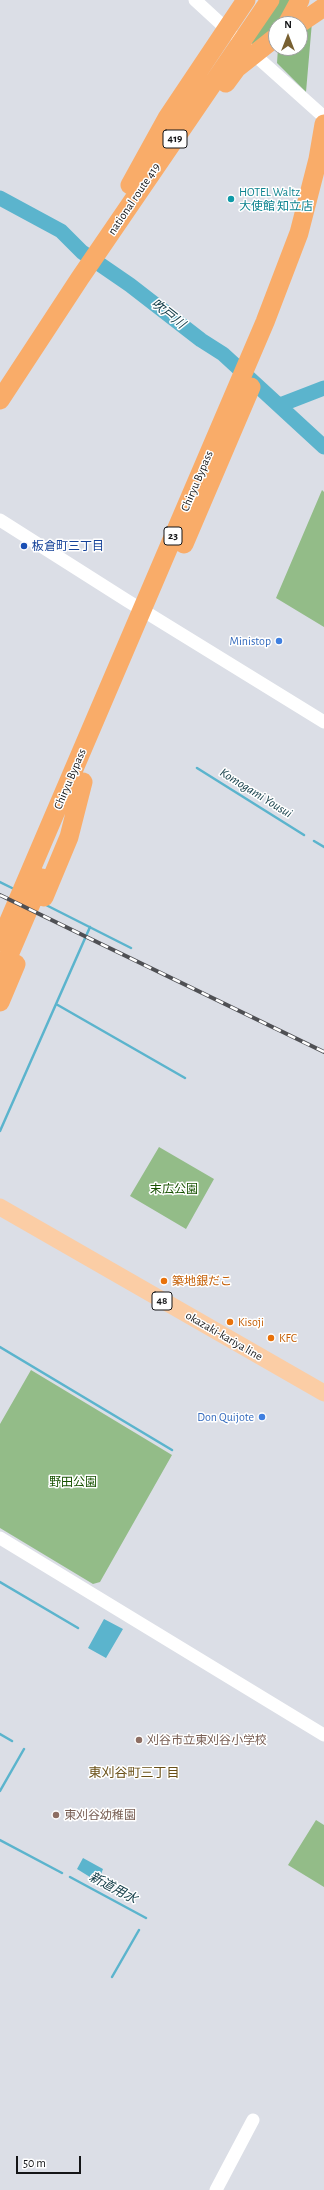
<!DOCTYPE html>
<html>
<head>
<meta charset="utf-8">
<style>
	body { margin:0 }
	#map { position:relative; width:324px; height:2190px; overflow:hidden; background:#dbdee6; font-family:"Alegreya Sans",sans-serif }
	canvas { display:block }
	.north { position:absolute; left:268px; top:16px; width:40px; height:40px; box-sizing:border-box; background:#fff; border:1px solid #a1a1a2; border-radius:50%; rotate:0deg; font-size:11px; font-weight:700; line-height:16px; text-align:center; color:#141517 }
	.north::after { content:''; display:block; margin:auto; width:14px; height:18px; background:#796132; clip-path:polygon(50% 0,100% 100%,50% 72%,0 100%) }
	.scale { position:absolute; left:16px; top:2156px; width:65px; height:18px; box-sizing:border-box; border:2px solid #141517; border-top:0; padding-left:5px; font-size:12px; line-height:14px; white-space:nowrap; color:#141517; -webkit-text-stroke:3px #fff; paint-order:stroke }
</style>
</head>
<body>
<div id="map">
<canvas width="324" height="2190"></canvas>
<div class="north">N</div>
<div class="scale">50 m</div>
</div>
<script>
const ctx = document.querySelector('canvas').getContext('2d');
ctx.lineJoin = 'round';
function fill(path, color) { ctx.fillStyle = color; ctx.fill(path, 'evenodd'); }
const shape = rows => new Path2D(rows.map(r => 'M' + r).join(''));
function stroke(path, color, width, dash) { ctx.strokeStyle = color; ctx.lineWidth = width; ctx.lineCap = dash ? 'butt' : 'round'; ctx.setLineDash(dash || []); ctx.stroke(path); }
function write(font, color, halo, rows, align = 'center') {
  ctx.font = font + ' "Alegreya Sans","Noto Sans JP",sans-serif'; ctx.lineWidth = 3; ctx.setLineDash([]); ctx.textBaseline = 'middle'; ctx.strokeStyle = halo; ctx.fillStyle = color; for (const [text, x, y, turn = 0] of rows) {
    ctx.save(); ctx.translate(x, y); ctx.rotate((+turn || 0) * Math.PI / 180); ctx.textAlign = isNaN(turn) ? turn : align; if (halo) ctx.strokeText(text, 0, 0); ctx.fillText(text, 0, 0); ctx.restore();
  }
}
const green = shape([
	[322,490,324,492,324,627,276,598],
	[159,1147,214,1179,186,1229,130,1196],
	[31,1370,172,1455,100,1582,93,1584,0,1528,0,1424],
	[316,1820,324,1825,324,1887,288,1865]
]);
const forest = shape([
	[277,0,295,0,281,24,276,24,276,28,251,45,246,42],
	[312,22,306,92,277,63,278,48,300,48,300,29]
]);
const water = shape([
	[104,1619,123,1629,106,1658,88,1648],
	[83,1858,103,1869,98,1882,77,1869]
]);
const stream = shape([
	[197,768,304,835],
	[314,841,324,847],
	[0,882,14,889],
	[44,904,131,948],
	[56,1004,185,1078],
	[0,1131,90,927],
	[0,1347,172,1450],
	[0,1582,78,1628],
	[0,1734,12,1741],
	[0,1791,24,1749],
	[0,1840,62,1873],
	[70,1877,146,1918],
	[112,1977,139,1930]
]);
const river = shape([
	[0,198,61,231,82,252,130,285,201,340,223,354,324,447],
	[280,405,324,388]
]);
const minor = shape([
	[195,0,232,34],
	[248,49,324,117],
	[0,520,126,600,324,722],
	[0,1538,324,1735],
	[216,2190,253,2120]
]);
const major = shape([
	[0,1207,324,1393]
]);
const highway = shape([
	[287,24,300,0],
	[299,24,324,7],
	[226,83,237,68,276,37],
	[130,185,167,118,246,0],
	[0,400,80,278,270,0],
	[184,544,251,387],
	[44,897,69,837,83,782],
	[0,942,265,322,299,233,318,159,324,124],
	[0,976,42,878],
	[0,1002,16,964]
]);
const rail = shape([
	[0,895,324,1052]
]);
const markers = [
	[231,199,4,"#0f9aa8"],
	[24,546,4,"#1a4fb4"],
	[279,641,4,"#3f7fe0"],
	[164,1281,4,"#e8710a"],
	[230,1322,4,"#e8710a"],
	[271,1338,4,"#e8710a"],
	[262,1417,4,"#3f7fe0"],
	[139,1740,4,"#8d6e63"],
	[56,1815,4,"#8d6e63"]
];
const shields = [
	[175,139,24],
	[173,536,18],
	[162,1301,20]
];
const shieldNames = [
	["419",175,139],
	["23",173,536],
	["48",162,1301]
];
const cultureNames = [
	["HOTEL Waltz",239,192],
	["大使館 知立店",239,206]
];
const streetNames = [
	["national route 419",134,199,-56],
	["Chiryu Bypass",197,481,-67],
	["Chiryu Bypass",70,779,-67],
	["okazaki-kariya line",224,1336,30]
];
const transitNames = [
	["板倉町三丁目",32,546]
];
const shopNames = [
	["Ministop",271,641],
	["Don Quijote",254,1417]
];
const parkNames = [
	["末広公園",174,1189],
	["野田公園",73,1482]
];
const foodNames = [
	["築地銀だこ",172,1281],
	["Kisoji",238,1322],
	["KFC",279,1338]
];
const educationNames = [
	["刈谷市立東刈谷小学校",147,1740],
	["東刈谷幼稚園",64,1815]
];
const waterNames = [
	["吹戸川",168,314,38],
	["Komogami Yousui",256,793,32],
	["新道用水",113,1888,28]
];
const neighbourhoodNames = [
	["東刈谷町三丁目",134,1773]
];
fill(green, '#93bc88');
fill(forest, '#8bb880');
fill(water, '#5bb4cd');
stroke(stream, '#5bb4cd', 2.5);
stroke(river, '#5bb4cd', 15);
stroke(minor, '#fff', 13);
stroke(major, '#fbcda5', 17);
stroke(highway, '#f9ac69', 19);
stroke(rail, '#4f5054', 4);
stroke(rail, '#fff', 2.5, [8]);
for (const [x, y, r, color] of markers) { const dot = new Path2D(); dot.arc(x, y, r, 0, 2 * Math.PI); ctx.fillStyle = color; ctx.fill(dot); stroke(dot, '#fff', 1.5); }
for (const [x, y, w] of shields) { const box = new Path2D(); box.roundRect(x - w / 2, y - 9, w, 18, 3); ctx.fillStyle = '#fff'; ctx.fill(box); stroke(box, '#141517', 1); }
write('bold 11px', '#141517', null, shieldNames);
write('12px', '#0d838f', '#fff', cultureNames, 'left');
write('12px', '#141517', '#fff', streetNames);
write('12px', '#164399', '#fff', transitNames, 'left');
write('12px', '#366cbe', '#fff', shopNames, 'right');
write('12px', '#165100', '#fff', parkNames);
write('12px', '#c56008', '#fff', foodNames, 'left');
write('12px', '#785e54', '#fff', educationNames, 'left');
write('italic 13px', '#17404b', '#fff', waterNames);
write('13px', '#694f16', '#fff', neighbourhoodNames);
</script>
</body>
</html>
